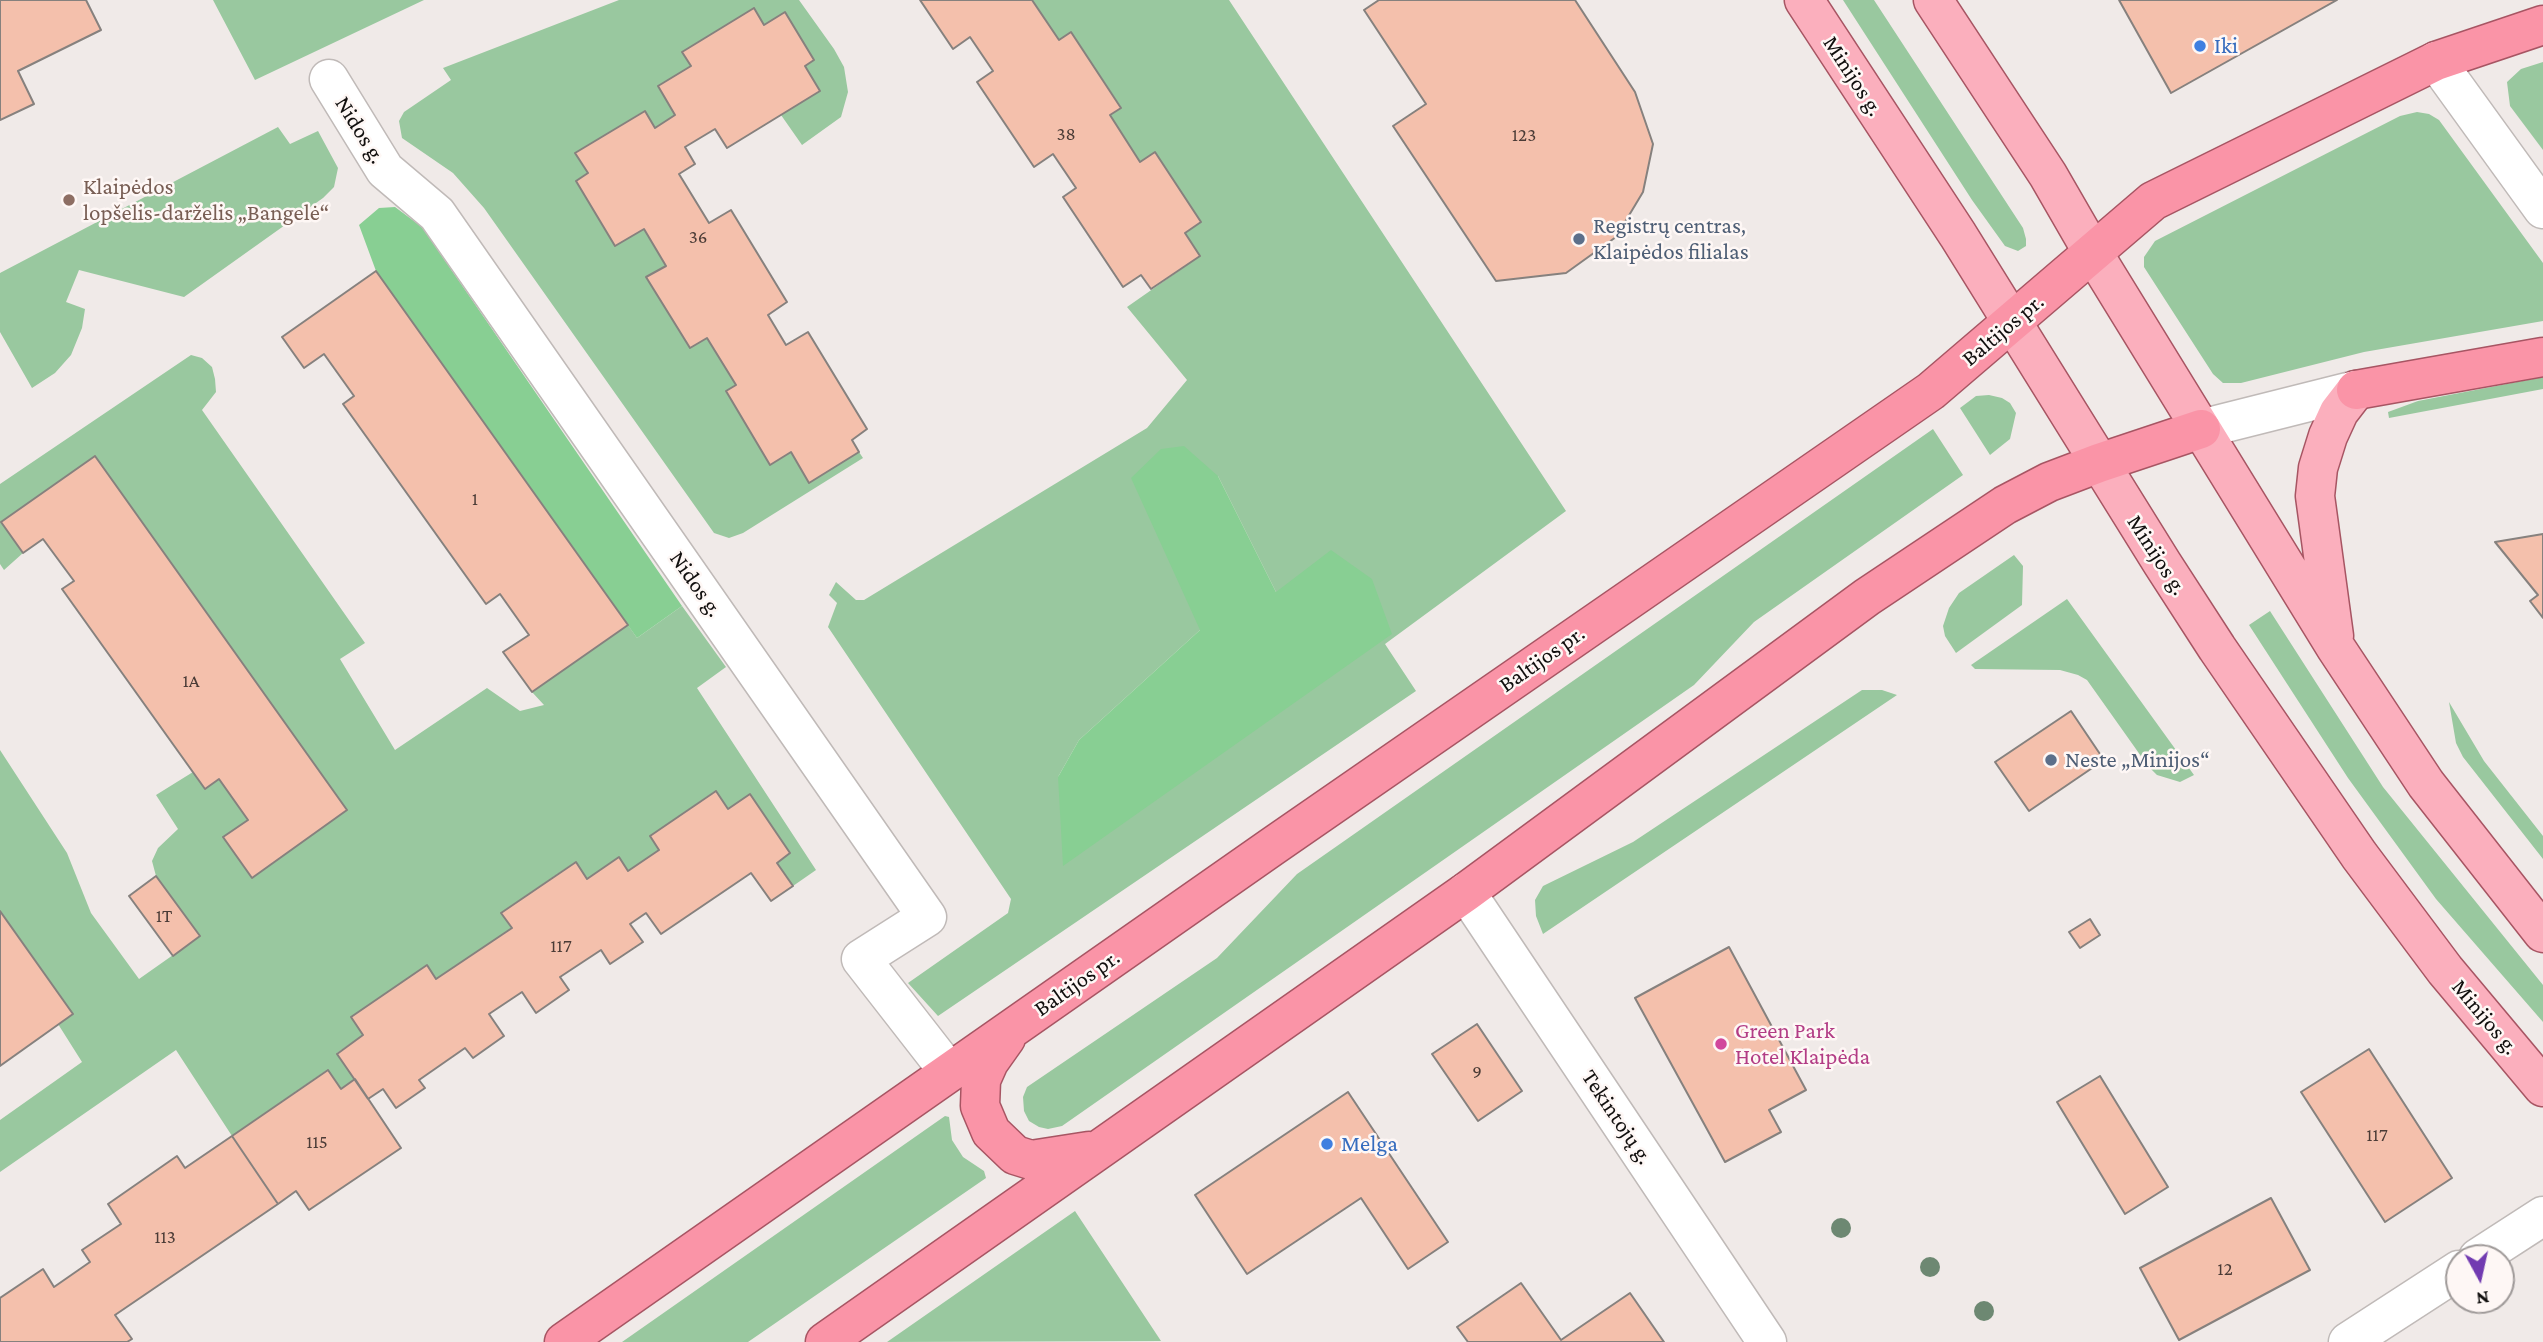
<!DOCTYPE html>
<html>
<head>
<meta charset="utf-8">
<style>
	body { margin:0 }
	#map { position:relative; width:2543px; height:1342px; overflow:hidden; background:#f0eae8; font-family:"Crimson Pro",serif }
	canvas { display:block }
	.north { position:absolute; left:2445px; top:1244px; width:70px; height:70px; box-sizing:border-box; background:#fef7f5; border:2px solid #9f9a99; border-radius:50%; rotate:172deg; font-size:19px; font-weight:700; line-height:28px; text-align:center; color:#110f0e }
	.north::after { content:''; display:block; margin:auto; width:24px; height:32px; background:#723bb1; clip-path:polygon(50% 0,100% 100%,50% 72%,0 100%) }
</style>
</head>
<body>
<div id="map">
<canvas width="2543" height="1342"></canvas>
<div class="north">N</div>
</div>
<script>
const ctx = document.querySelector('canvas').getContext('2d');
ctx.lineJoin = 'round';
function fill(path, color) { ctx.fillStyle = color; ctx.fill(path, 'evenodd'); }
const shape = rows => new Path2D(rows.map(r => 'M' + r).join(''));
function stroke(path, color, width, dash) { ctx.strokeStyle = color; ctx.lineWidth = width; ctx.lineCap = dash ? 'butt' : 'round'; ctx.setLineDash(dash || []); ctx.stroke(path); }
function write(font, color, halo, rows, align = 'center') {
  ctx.font = font + ' "Crimson Pro",serif'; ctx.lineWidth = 5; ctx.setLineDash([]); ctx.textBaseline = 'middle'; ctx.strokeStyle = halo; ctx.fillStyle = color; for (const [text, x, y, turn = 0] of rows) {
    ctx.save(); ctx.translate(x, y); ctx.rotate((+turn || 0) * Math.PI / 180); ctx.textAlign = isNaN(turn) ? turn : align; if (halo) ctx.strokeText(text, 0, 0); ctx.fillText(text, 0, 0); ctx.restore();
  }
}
const green = shape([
	[213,0,424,0,255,80],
	[619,0,799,0,834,49,844,67,848,92,841,117,802,145,781,115,820,91,805,66,814,60,785,12,764,25,754,8,683,52,691,66,658,86,675,115,655,128,644,111,576,153,588,173,576,181,615,246,644,229,666,266,647,278,690,348,707,338,736,385,726,391,770,464,791,452,810,482,859,452,863,458,743,533,729,538,714,533,484,208,453,173,402,138,399,121,404,112,451,80,443,68],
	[1032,0,1229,0,1566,511,1385,644,1416,691,938,1016,908,983,1008,913,1011,899,828,627,837,603,829,595,836,582,856,600,864,600,1147,428,1187,380,1127,307,1200,256,1185,233,1201,222,1155,152,1140,162,1110,115,1121,107,1071,32,1059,40],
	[1218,476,1276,592,1058,777,1079,740,1200,630],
	[1843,0,1874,0,2023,228,2026,239,2026,246,2018,251,2005,246,1972,200],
	[2543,62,2543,150,2510,106,2507,82,2521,69],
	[2417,112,2429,114,2439,120,2543,263,2543,321,2364,352,2241,383,2223,383,2213,374,2144,267,2144,257,2155,241,2400,116],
	[278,127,290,144,318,131,338,168,334,187,323,198,184,297,79,270,66,302,85,309,82,328,71,355,55,373,32,388,0,332,0,273],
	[191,355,202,358,212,367,215,379,216,392,202,410,365,643,340,659,395,750,487,688,520,711,544,705,532,692,628,625,637,638,682,606,726,667,697,688,816,870,793,886,777,863,790,853,750,795,728,809,715,791,650,836,659,850,628,871,619,857,587,879,575,862,502,912,512,928,436,979,427,966,351,1017,363,1035,337,1053,355,1079,341,1089,327,1070,232,1136,176,1050,0,1172,0,1120,82,1062,58,1024,73,1014,0,911,0,750,67,853,91,913,139,979,200,936,156,876,152,861,158,848,178,829,156,795,193,772,205,789,219,779,248,820,223,837,252,878,347,810,95,456,2,522,23,553,4,570,0,564,0,484],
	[2543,377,2543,389,2389,418,2388,412,2418,401],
	[1989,395,2002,398,2010,403,2016,413,2010,439,1990,455,1960,408,1976,396],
	[1933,429,1963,475,1754,622,1694,685,1062,1126,1048,1129,1039,1127,1029,1121,1024,1111,1023,1097,1027,1087,1217,958,1297,874],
	[2014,555,2023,566,2022,605,1956,653,1945,636,1943,626,1949,608,1959,593],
	[2067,599,2194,775,2180,782,2157,775,2148,766,2087,680,2078,675,2060,670,1975,669,1971,665],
	[2270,611,2383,787,2543,985,2543,1022,2436,899,2348,778,2249,625],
	[1862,690,1882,690,1897,695,1543,934,1536,916,1535,900,1543,886,1633,842],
	[2449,702,2484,761,2543,836,2543,859,2463,757,2456,743],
	[945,1116,949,1117,952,1140,963,1157,984,1171,986,1178,748,1342,622,1342],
	[1075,1211,1161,1341,887,1342]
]);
const forest = shape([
	[395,207,422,227,682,606,637,638,376,271,359,225,379,208],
	[1184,446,1218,476,1276,592,1331,550,1372,579,1392,634,1063,866,1058,777,1079,740,1200,630,1131,478,1161,449]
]);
const building = shape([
	[0,0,86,0,101,30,18,71,34,104,0,120,0,0],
	[920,0,1032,0,1059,40,1071,32,1121,108,1110,115,1140,162,1155,152,1201,222,1185,233,1200,256,1151,289,1141,275,1123,287,1063,197,1076,188,1053,154,1034,167,977,82,993,71,970,37,953,49,920,0],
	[1379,0,1575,0,1635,92,1653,144,1643,192,1616,237,1566,273,1496,281,1393,126,1426,104,1364,10,1379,0],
	[2119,0,2337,0,2171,93,2119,0],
	[754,8,764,25,785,12,814,60,805,66,820,91,727,148,715,129,685,147,695,164,679,174,709,223,731,210,787,302,768,315,786,345,808,332,867,429,852,440,859,452,809,483,791,452,770,465,726,391,736,385,707,338,690,348,646,277,666,266,644,229,615,246,576,181,588,173,575,153,645,111,655,128,675,115,658,86,691,66,682,52,754,8],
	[376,271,628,625,532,692,503,652,529,635,500,594,486,604,343,404,354,396,324,354,304,368,282,337,376,271],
	[95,456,347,810,252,878,223,837,248,820,219,779,205,789,62,589,74,581,43,539,23,553,1,522,95,456],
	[2543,534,2543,618,2530,601,2538,595,2495,542,2543,534],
	[2071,711,2104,760,2029,811,1995,762,2071,711],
	[716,791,728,809,750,794,790,853,777,863,793,886,771,901,751,873,661,934,646,913,630,924,643,942,610,964,601,950,560,977,569,990,536,1013,522,992,489,1014,504,1036,473,1058,465,1048,419,1080,425,1088,396,1108,383,1089,368,1099,337,1054,363,1035,351,1017,427,965,436,979,512,928,501,913,576,862,587,879,619,857,628,871,659,850,650,836,716,791],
	[156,876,200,936,173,956,129,896,156,876],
	[0,911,73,1014,0,1066,0,911],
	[2090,919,2100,935,2080,948,2069,932,2090,919],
	[1729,947,1806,1090,1769,1110,1781,1132,1725,1162,1635,998,1729,947],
	[1477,1024,1522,1091,1478,1121,1432,1054,1477,1024],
	[2369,1049,2452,1178,2385,1222,2301,1092,2369,1049],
	[328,1070,341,1089,355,1079,401,1148,309,1210,296,1191,278,1204,232,1136,328,1070],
	[2100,1076,2168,1187,2125,1214,2057,1102,2100,1076],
	[1348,1092,1448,1242,1408,1269,1361,1198,1247,1274,1195,1195,1348,1092],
	[232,1136,278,1204,115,1315,132,1339,127,1342,0,1342,0,1298,43,1269,54,1287,90,1262,82,1250,121,1224,108,1204,177,1156,185,1168,232,1136],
	[2271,1198,2310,1270,2179,1340,2140,1268,2271,1198],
	[1521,1283,1561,1340,1630,1293,1664,1342,1468,1342,1457,1327,1521,1283]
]);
const minor = shape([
	[2436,61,2543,209],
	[329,79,385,170,437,214,927,917,861,959,949,1072],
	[2201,429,2356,390],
	[1466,892,1767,1342],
	[2478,1258,2543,1216],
	[2348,1342,2459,1270]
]);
const primary = shape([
	[1804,0,1958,235,2162,563,2217,648,2359,855,2445,970,2543,1087],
	[1933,0,2048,175,2093,253,2336,648,2426,784,2543,933],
	[2334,636,2315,496,2318,468,2328,436,2339,412,2356,390]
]);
const trunk = shape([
	[2356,390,2543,357],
	[1006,1038,989,1062,981,1080,980,1106,991,1132,1015,1155,1031,1160,1089,1151],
	[564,1342,1273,846,1931,391,2153,201,2436,61,2543,25],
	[825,1342,1466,892,1867,597,2005,505,2049,482,2099,463,2201,429]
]);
const trees = [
	[1841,1228],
	[1930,1267],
	[1984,1311]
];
const markers = [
	[2200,46,7,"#3f7fe0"],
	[69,200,7,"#8d6e63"],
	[1579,239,7,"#5c6f8a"],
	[2051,760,7,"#5c6f8a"],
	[1721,1044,7,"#d1479c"],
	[1327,1144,7,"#3f7fe0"]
];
const numberNames = [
	["38",1066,134],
	["123",1524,135],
	["36",698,237],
	["1",475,499],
	["1A",191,681],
	["1T",164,916],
	["117",561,946],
	["9",1477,1072],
	["117",2377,1135],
	["115",317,1142],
	["113",165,1237],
	["12",2225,1269]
];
const shopNames = [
	["Iki",2214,46],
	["Melga",1341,1144]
];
const streetNames = [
	["Minijos g.",1853,76,57],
	["Nidos g.",360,130,58],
	["Baltijos pr.",2003,330,-40],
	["Minijos g.",2157,555,57],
	["Nidos g.",696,584,55],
	["Baltijos pr.",1542,659,-35],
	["Baltijos pr.",1077,983,-35],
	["Minijos g.",2485,1017,50],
	["Tekintojų g.",1617,1117,56]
];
const educationNames = [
	["Klaipėdos",83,187],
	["lopšelis-darželis „Bangelė“",83,213]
];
const serviceNames = [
	["Registrų centras,",1593,226],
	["Klaipėdos filialas",1593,252],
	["Neste „Minijos“",2065,760]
];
const hotelNames = [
	["Green Park",1735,1031],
	["Hotel Klaipėda",1735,1057]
];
fill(green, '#99c89f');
fill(forest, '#88cf93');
fill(building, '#f4c0ac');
stroke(building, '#86817e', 2);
stroke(minor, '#c0bab8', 41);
stroke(primary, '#a75563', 41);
stroke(trunk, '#a75563', 41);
stroke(minor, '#fff', 38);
stroke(primary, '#fbafbd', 38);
stroke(trunk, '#fa94a7', 38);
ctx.fillStyle = '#6d8872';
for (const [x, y] of trees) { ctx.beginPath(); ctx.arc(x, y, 10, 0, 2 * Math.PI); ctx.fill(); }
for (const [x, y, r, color] of markers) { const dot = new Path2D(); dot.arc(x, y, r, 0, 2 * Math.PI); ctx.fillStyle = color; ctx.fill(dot); stroke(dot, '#fef7f5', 2.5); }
write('19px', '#4a3b36', null, numberNames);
write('23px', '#366cbe', '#fef7f5', shopNames, 'left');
write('23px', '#110f0e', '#fef7f5', streetNames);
write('23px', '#785e54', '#fef7f5', educationNames, 'left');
write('23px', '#4e5e75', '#fef7f5', serviceNames, 'left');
write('23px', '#b23c85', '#fef7f5', hotelNames, 'left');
</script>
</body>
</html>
